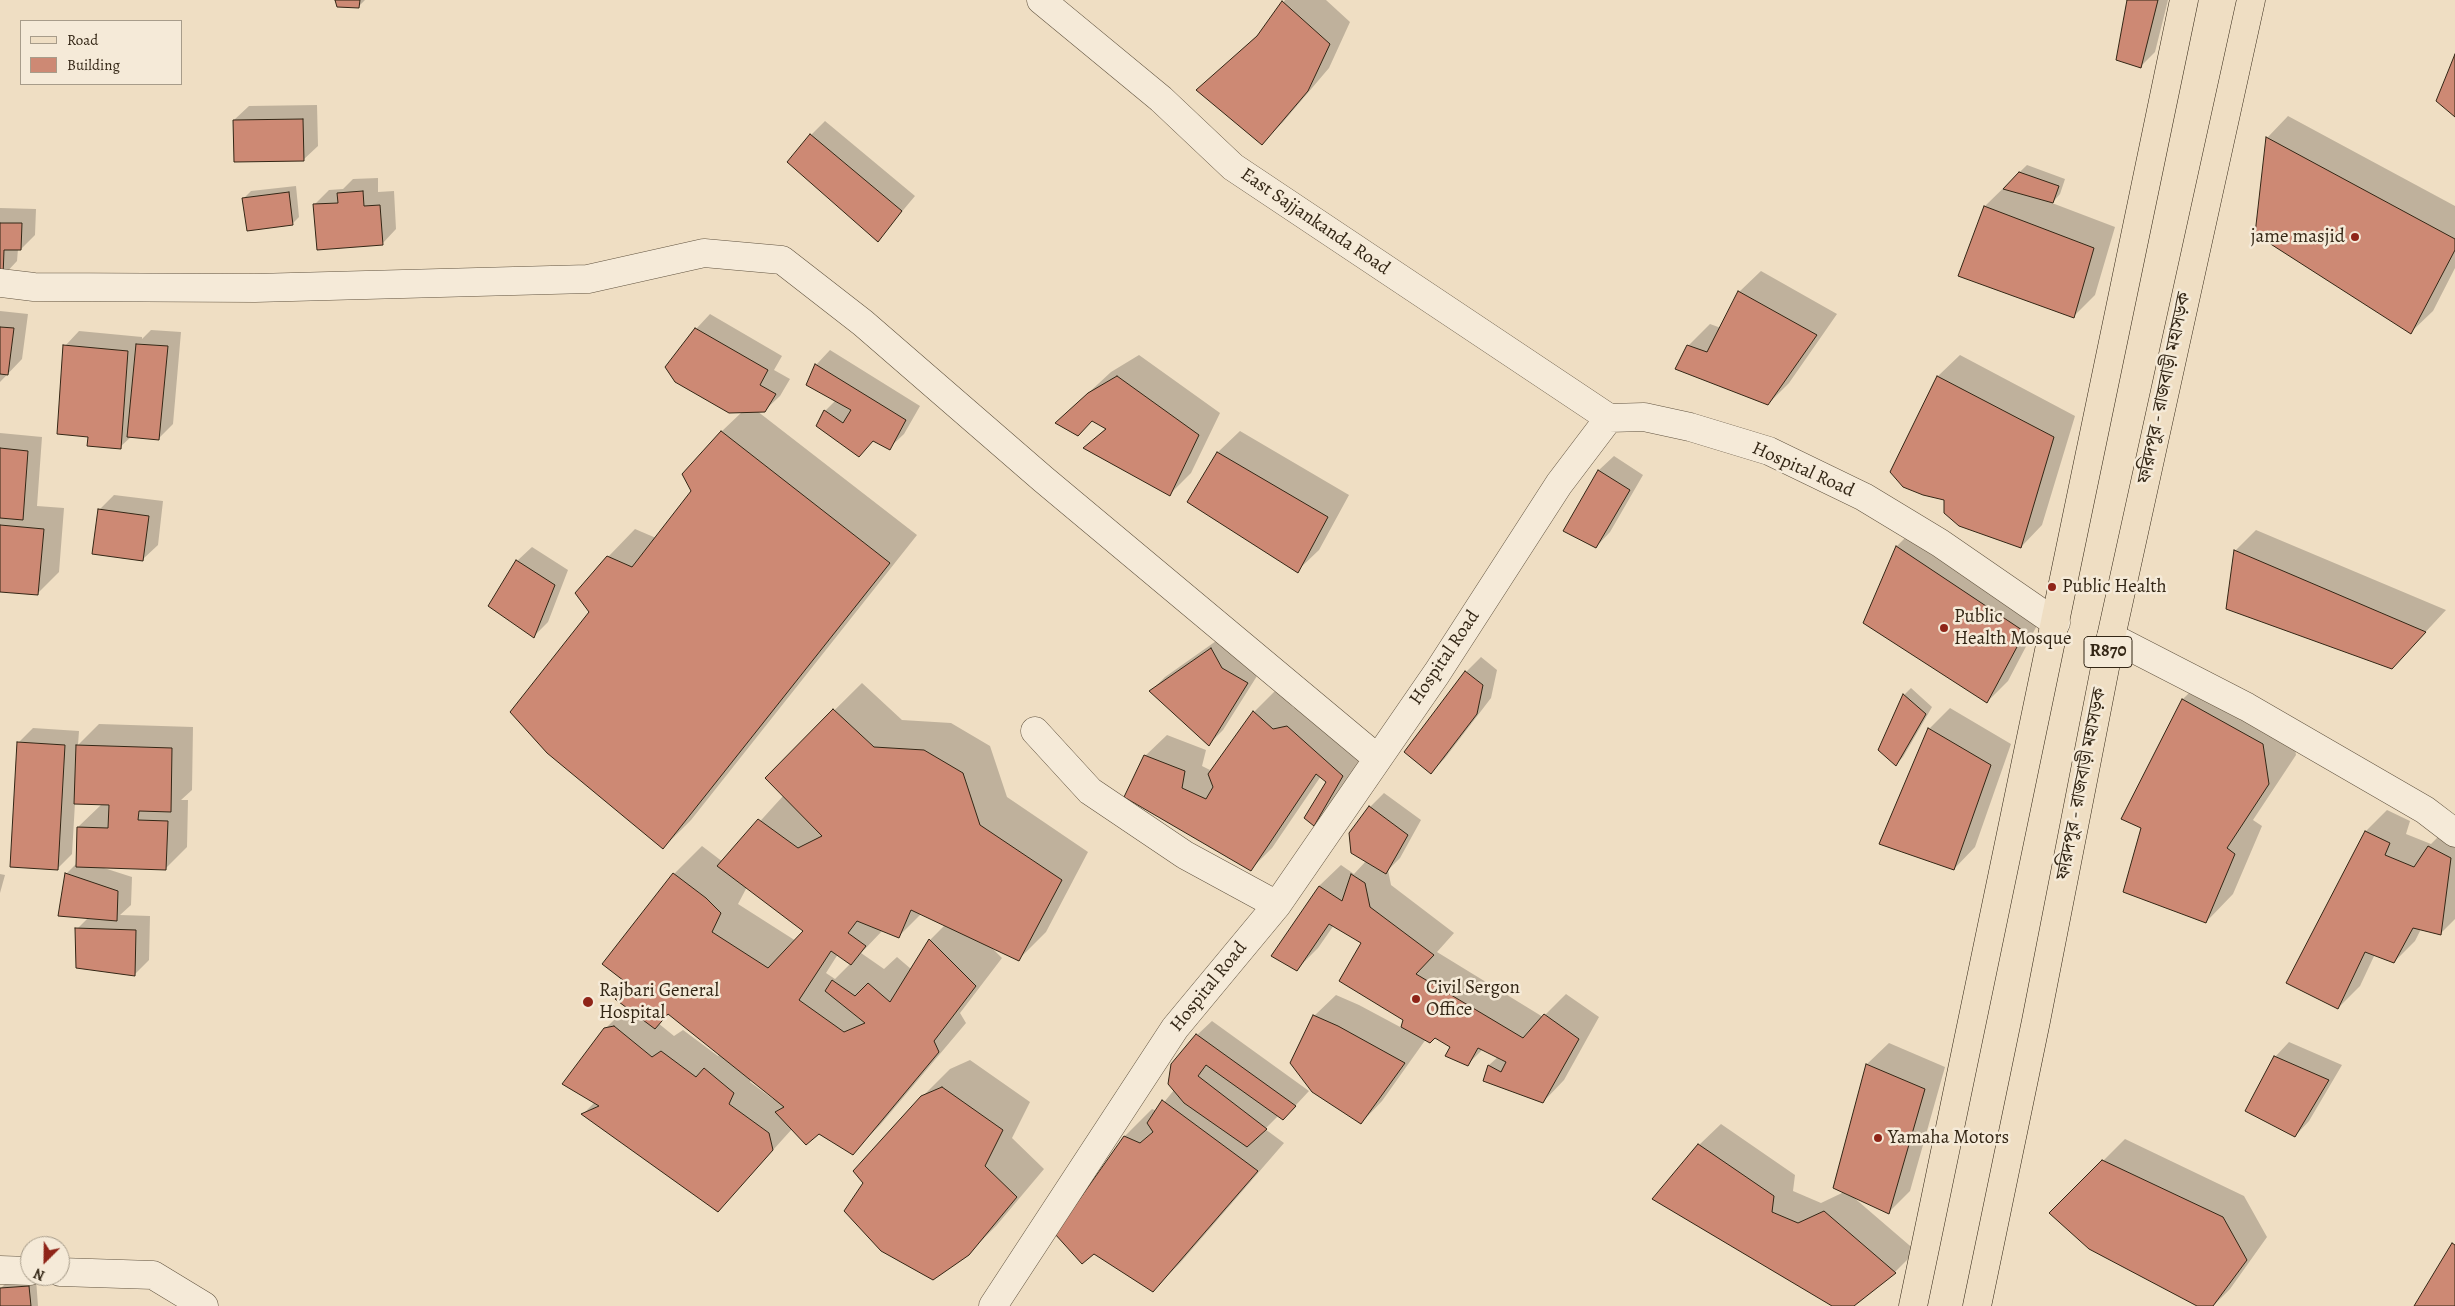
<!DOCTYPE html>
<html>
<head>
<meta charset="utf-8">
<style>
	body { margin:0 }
	#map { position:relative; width:2455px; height:1306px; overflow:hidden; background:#efdec3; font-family:Alegreya,serif }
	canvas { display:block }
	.legend { position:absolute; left:20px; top:20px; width:162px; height:65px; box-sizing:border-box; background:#f5ead8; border:1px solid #a79c8a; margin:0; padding:6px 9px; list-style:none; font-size:15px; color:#332615 }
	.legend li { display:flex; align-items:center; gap:10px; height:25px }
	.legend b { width:25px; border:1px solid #a79c8a }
	.north { position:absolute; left:20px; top:1236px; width:50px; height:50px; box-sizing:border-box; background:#f5ead8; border:1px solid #a79c8a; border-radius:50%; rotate:203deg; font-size:14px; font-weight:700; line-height:20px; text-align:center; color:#332615 }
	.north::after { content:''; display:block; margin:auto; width:18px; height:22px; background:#8f2418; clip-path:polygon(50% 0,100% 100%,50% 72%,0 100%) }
</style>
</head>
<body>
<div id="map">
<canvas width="2455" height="1306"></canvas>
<ul class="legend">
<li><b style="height:6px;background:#efdec3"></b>Road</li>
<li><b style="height:14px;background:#cd8974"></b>Building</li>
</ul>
<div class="north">N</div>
</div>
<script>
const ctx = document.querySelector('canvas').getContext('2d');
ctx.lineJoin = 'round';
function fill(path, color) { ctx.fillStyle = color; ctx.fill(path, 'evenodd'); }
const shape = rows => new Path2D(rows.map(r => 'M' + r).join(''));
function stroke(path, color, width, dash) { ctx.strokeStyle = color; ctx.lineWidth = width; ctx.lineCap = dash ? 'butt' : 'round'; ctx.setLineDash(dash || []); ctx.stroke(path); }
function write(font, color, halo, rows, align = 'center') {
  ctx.font = font + ' Alegreya,"Noto Serif Bengali",serif'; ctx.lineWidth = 5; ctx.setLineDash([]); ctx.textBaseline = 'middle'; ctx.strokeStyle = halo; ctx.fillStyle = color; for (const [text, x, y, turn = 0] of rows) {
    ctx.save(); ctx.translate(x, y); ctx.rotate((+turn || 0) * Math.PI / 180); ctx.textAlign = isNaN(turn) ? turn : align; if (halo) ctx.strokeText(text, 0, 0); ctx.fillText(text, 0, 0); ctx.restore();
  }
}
const shadow = shape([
	[336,0,365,0,359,6],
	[1285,0,1326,0,1350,22,1329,68,1283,122,1262,143,1198,90,1263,30],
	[2129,0,2168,0,2155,52,2141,66],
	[317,105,318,146,303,160,234,120,249,106],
	[2288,116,2455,206,2455,268,2433,311,2411,332,2267,138],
	[825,121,915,196,878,240,811,135],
	[2027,165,2065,179,2060,194,2052,203,2115,227,2095,295,2073,317,1985,206],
	[378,178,378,192,394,191,396,229,382,244,315,204,329,190,343,189,353,179],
	[296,186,299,217,292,224,244,198,251,191],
	[0,208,36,209,35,235,21,249,18,249,17,261,3,276,0,276],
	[1761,271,1837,314,1789,383,1768,404,1688,346,1710,324,1721,328,1739,292],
	[0,311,28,314,22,359,0,382],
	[710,314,782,356,774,370,790,379,780,396,765,410,757,411,917,535,691,820,663,848,591,612,608,557,635,529,656,538,693,492,721,432,742,412,696,329],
	[151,330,181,332,173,424,158,439,132,436,120,447,89,436,65,346,79,331,142,337,142,339],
	[830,350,920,406,904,434,889,448,874,440,859,455,825,411,836,400,807,385,816,365],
	[1139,355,1220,413,1191,473,1170,494,1085,448,1106,428,1092,420,1057,422,1111,372],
	[1960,355,2075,416,2042,525,2021,547,1946,499,1892,472,1938,376],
	[1240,431,1349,495,1319,550,1297,571,1188,501,1218,452],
	[0,433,42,437,37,506,64,508,59,572,37,594,0,590],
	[1614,456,1643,475,1610,532,1596,547,1564,531,1599,470],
	[114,495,163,501,158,545,143,559,99,510],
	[1918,525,2045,610,2008,681,1987,702,1864,623,1897,546],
	[2256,530,2446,610,2392,668,2235,551],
	[532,547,568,570,548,622,534,636,517,561],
	[1226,634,1262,668,1223,730,1209,744,1151,691,1165,677],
	[1481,657,1497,670,1491,698,1445,758,1431,773,1406,751,1466,672],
	[2210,672,2290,716,2296,755,2253,820,2262,826,2233,894,2206,922,2142,827,2122,818,2183,699],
	[862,683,902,720,951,723,990,746,1007,797,1088,852,1046,932,1019,959,991,947,1002,958,960,1013,966,1023,880,1125,852,1153,819,1133,792,1129,718,1211,583,1114,595,1102,605,1029,627,1007,630,984,604,964,674,874,702,846,723,862,784,795,766,778],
	[747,887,805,931,796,941,738,904],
	[921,914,945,925,930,940,911,969,897,957,884,969,861,953,883,930,898,937],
	[838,954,850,964,835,979,826,973],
	[668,1013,720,1054,718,1056,683,1030,674,1036,658,1023],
	[751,1079,774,1097,773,1099,750,1082],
	[1911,688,1932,707,1903,757,1896,764,1904,695],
	[1276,690,1294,708,1308,706,1363,754,1335,803,1314,824,1328,781,1321,776,1272,848,1251,869,1145,756,1167,735,1206,750,1202,766,1212,771,1254,712],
	[1950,708,2011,744,1975,847,1954,869,1929,729],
	[99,724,193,727,192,790,181,800,188,800,187,847,165,869,104,868,132,877,131,905,120,915,150,916,149,960,135,974,77,929,89,917,66,874,77,863,78,827,102,804,75,803,72,854,57,869,18,743,33,728,79,731,78,745],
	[1384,793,1421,820,1400,858,1388,870,1391,885,1454,933,1437,952,1543,1017,1566,994,1599,1017,1564,1080,1543,1102,1485,1080,1489,1065,1498,1057,1483,1049,1467,1065,1452,1047,1435,1037,1426,1039,1382,1101,1361,1123,1314,1016,1336,995,1359,1005,1402,1028,1405,1019,1363,942,1334,925,1318,948,1297,969,1319,886,1341,865,1354,874,1367,860,1370,807],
	[2387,810,2410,821,2406,834,2431,844,2450,825,2455,828,2455,919,2440,934,2421,929,2415,941,2394,962,2375,954,2360,986,2338,1008,2366,831],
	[0,874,5,875,0,893],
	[1212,1021,1309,1091,1283,1119,1279,1115,1265,1129,1284,1143,1180,1263,1153,1290,1125,1136,1152,1109,1157,1111,1174,1090,1197,1035],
	[2289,1042,2342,1065,2309,1121,2295,1136,2275,1057],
	[1889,1043,1945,1067,1910,1191,1889,1212,1852,1196,1916,1251,1895,1272,1852,1306,1834,1306,1699,1145,1721,1124,1795,1175,1793,1191,1821,1203,1844,1192,1834,1187,1867,1064],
	[970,1060,1030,1102,1012,1138,1044,1169,996,1226,968,1254,922,1097,950,1069],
	[2125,1139,2244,1196,2267,1237,2230,1289,2213,1306,2200,1306,2051,1213],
	[36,1279,38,1306,1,1306,1,1288,8,1281]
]);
const building = shape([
	[335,0,360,0,359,8,337,7,335,0],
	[2127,0,2158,0,2141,68,2116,60,2127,0],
	[1282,1,1330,44,1308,91,1262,145,1196,90,1257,36,1282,1],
	[2455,54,2455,117,2436,101,2455,54],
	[303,119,304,161,234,162,233,120,303,119],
	[810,134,902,211,878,242,787,162,810,134],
	[2266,137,2455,239,2455,250,2411,334,2255,234,2266,137],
	[2019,172,2059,186,2053,203,2003,189,2019,172],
	[363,191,364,206,380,205,383,245,317,250,313,204,338,203,337,193,363,191],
	[289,192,293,225,247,231,242,198,289,192],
	[1984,206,2094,248,2074,318,1958,276,1984,206],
	[0,223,22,223,21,250,4,250,3,277,0,277,0,223],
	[1738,291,1817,335,1768,405,1675,369,1687,345,1707,352,1738,291],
	[0,327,14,328,8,375,0,374,0,327],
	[695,328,768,370,760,385,776,394,765,412,729,413,675,382,665,367,695,328],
	[136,344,168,346,159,440,127,437,136,344],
	[63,345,128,351,121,449,87,446,88,437,57,434,63,345],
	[815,364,906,420,890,450,873,441,859,457,816,426,824,410,843,423,851,410,806,385,815,364],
	[1117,376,1199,435,1170,496,1083,448,1106,429,1092,421,1078,436,1055,423,1088,393,1117,376],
	[1937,376,2054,437,2021,548,1959,526,1944,513,1944,500,1923,495,1903,487,1890,472,1937,376],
	[721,431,890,563,663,849,547,753,510,712,589,612,575,593,607,556,632,567,691,491,682,474,721,431],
	[0,448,28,451,23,520,0,518,0,448],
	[1217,452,1328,517,1298,573,1187,502,1217,452],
	[1598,470,1630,490,1596,548,1563,531,1598,470],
	[98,509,149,516,143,561,92,554,98,509],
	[0,525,44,529,38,595,0,592,0,525],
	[1896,546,2025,632,1987,703,1863,623,1896,546],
	[2234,550,2426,632,2392,669,2226,609,2234,550],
	[516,560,555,585,534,638,488,606,516,560],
	[1211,648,1222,668,1248,683,1209,746,1149,691,1211,648],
	[1465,671,1483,685,1477,714,1431,774,1404,752,1465,671],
	[1903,694,1926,714,1896,766,1878,750,1903,694],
	[2182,699,2263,744,2269,784,2227,848,2235,854,2206,923,2123,892,2141,828,2121,819,2182,699],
	[833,709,874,747,924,750,963,773,980,825,1062,880,1019,961,911,910,899,938,857,921,848,933,866,946,851,965,831,951,799,1000,844,1032,865,1023,825,991,832,980,855,996,868,983,890,1002,929,939,976,986,934,1041,939,1052,853,1155,819,1134,806,1145,775,1112,784,1107,668,1014,655,1029,615,999,628,984,602,964,673,873,706,898,721,913,712,932,768,968,803,931,717,866,758,819,798,848,822,836,765,778,833,709],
	[1253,711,1273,729,1287,726,1343,776,1314,826,1304,818,1326,782,1316,774,1251,871,1124,797,1144,755,1185,771,1182,788,1206,799,1213,787,1208,774,1253,711],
	[1928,728,1991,765,1954,870,1879,844,1928,728],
	[17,742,65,745,58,870,10,867,17,742],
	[76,745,172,748,171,812,139,811,138,820,168,821,166,870,76,867,77,827,108,828,109,805,74,804,76,745],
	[1369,806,1408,835,1386,874,1351,853,1349,833,1369,806],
	[2365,831,2390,843,2385,855,2414,867,2428,846,2451,858,2441,935,2413,928,2394,963,2365,952,2338,1009,2286,983,2365,831],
	[65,873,118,891,117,921,58,916,65,873],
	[1351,874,1365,883,1370,907,1434,955,1416,974,1523,1038,1544,1014,1579,1039,1543,1103,1483,1081,1488,1065,1501,1072,1506,1062,1478,1048,1468,1066,1445,1056,1450,1047,1435,1038,1430,1043,1401,1027,1403,1020,1339,981,1361,943,1329,924,1297,971,1271,956,1319,886,1342,901,1351,874],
	[75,928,136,930,135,976,76,968,75,928],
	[1313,1015,1338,1026,1405,1063,1361,1124,1312,1092,1290,1063,1313,1015],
	[614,1026,652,1057,661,1051,696,1077,704,1068,734,1093,729,1104,769,1133,773,1150,718,1212,581,1114,599,1106,562,1084,604,1028,614,1026],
	[1196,1034,1296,1106,1283,1120,1206,1065,1198,1076,1267,1129,1247,1147,1184,1103,1168,1084,1171,1064,1196,1034],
	[2274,1056,2329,1080,2295,1137,2245,1111,2274,1056],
	[1866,1064,1925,1089,1889,1214,1833,1188,1866,1064],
	[942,1087,1003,1130,985,1166,1017,1197,969,1255,933,1280,881,1251,844,1211,863,1183,853,1171,921,1096,942,1087],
	[1162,1100,1258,1171,1153,1292,1094,1254,1082,1264,1055,1234,1124,1136,1140,1143,1153,1132,1147,1123,1162,1100],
	[1698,1144,1774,1196,1772,1212,1798,1223,1824,1211,1896,1273,1854,1306,1832,1306,1652,1199,1698,1144],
	[2102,1160,2223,1217,2247,1260,2213,1306,2197,1306,2089,1249,2049,1213,2102,1160],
	[2452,1243,2455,1245,2455,1306,2414,1306,2452,1243],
	[29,1286,31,1306,0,1306,0,1288,29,1286]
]);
const minor = shape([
	[1041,0,1161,99,1233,167,1609,418],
	[0,283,34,287,255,288,588,279,704,253,782,260,863,323,1043,479,1377,758],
	[2111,637,2247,707,2425,810,2455,833],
	[1035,731,1090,791,1185,855,1277,905],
	[0,1270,30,1271],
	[60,1272,153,1275,204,1306],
	[993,1306,1175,1028,1277,905,1437,673,1559,484,1609,418,1644,417,1690,427,1769,451,1864,497,1940,543,2056,623]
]);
const major = shape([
	[1913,1306,2184,0],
	[1977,1306,2036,1021,2111,637,2251,0]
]);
const markers = [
	[2355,237,5,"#8f2418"],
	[2052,587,5,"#8f2418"],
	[1944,628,5,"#8f2418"],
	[1416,999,5,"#8f2418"],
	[588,1002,6,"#8f2418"],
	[1878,1138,5,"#8f2418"]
];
const shields = [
	[2108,652,48]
];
const shieldNames = [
	["R870",2108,652]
];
const streetNames = [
	["East Sajjankanda Road",1315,222,34],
	["ফরিদপুর - রাজবাড়ী মহাসড়ক",2165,388,-78],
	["Hospital Road",1803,470,24],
	["Hospital Road",1445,658,-56],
	["ফরিদপুর - রাজবাড়ী মহাসড়ক",2082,784,-79],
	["Hospital Road",1209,987,-51]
];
const poiNames = [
	["jame masjid",2345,237,"right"],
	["Public Health",2062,587],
	["Public",1954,617],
	["Health Mosque",1954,639],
	["Civil Sergon",1426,988],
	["Office",1426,1010],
	["Rajbari General",599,991],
	["Hospital",599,1013],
	["Yamaha Motors",1888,1138]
];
fill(shadow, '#0003');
fill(building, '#cd8974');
stroke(building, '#332615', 1);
stroke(minor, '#625440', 29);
stroke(major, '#332615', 29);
stroke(minor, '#f5ead8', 28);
stroke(major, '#efdec3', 28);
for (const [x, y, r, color] of markers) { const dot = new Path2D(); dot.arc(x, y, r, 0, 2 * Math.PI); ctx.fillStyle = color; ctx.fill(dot); stroke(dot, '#f5ead8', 2); }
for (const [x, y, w] of shields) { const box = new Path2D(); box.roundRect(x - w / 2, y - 15.5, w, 31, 4); ctx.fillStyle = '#f5ead8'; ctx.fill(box); stroke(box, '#332615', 1); }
write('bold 18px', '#332615', null, shieldNames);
write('19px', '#332615', '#f5ead8', streetNames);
write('19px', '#332615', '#f5ead8', poiNames, 'left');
</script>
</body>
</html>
